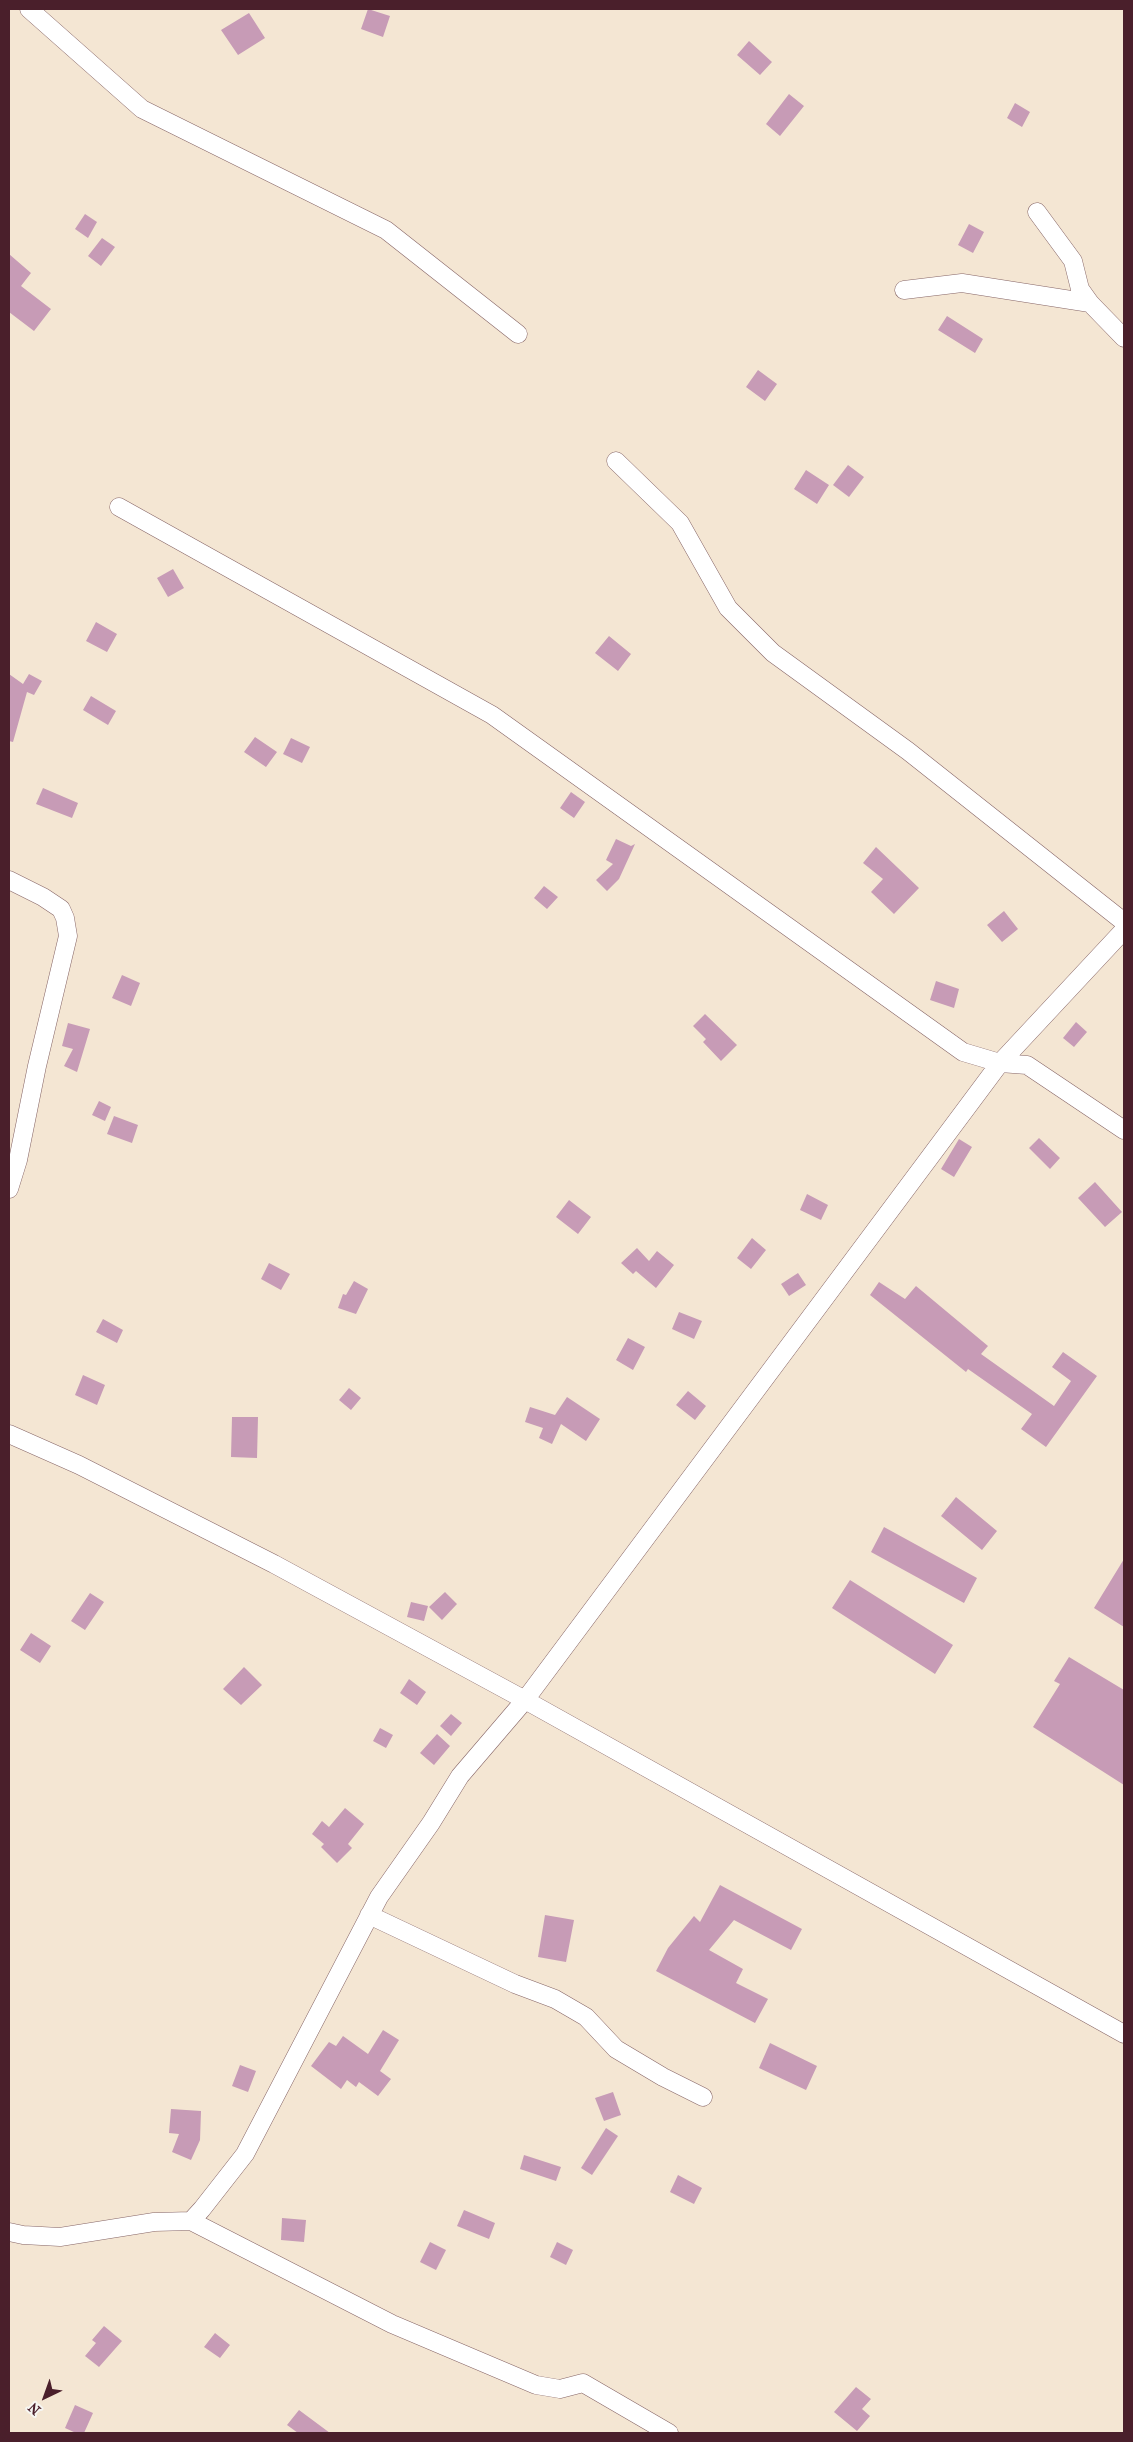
<!DOCTYPE html>
<html>
<head>
<meta charset="utf-8">
<style>
	body { margin:0 }
	#map { position:relative; width:1133px; height:2442px; overflow:hidden; background:#f4e6d3; font-family:"IM FELL French Canon",serif }
	canvas { display:block }
	.frame { position:absolute; inset:0; border:10px solid #4a1f2b; pointer-events:none }
	.north { position:absolute; left:20px; top:2372px; width:50px; height:50px; -webkit-text-stroke:4px #f6f6f2; paint-order:stroke; rotate:222deg; font-size:14px; font-weight:700; line-height:20px; text-align:center; color:#4a1f2b }
	.north::after { content:''; display:block; margin:auto; width:18px; height:22px; background:#4a1f2b; clip-path:polygon(50% 0,100% 100%,50% 72%,0 100%) }
</style>
</head>
<body>
<div id="map">
<canvas width="1133" height="2442"></canvas>
<div class="frame"></div>
<div class="north">N</div>
</div>
<script>
const ctx = document.querySelector('canvas').getContext('2d');
ctx.lineJoin = 'round';
function fill(path, color) { ctx.fillStyle = color; ctx.fill(path, 'evenodd'); }
const shape = rows => new Path2D(rows.map(r => 'M' + r).join(''));
function stroke(path, color, width, dash) { ctx.strokeStyle = color; ctx.lineWidth = width; ctx.lineCap = dash ? 'butt' : 'round'; ctx.setLineDash(dash || []); ctx.stroke(path); }
const building = shape([
	[368,9,390,16,383,37,361,29],
	[249,13,265,38,238,55,221,30],
	[749,41,772,62,760,75,737,55],
	[789,94,804,106,780,136,766,124],
	[1015,103,1030,112,1022,127,1007,118],
	[85,214,97,222,88,238,75,229],
	[969,224,984,232,973,253,958,245],
	[102,238,115,247,101,266,88,256],
	[9,254,31,273,21,286,51,309,34,331,9,312],
	[947,316,983,339,975,353,938,330],
	[758,370,777,384,765,401,746,387],
	[848,465,864,477,849,497,833,485],
	[806,470,829,485,817,504,794,489],
	[173,569,184,588,168,597,157,578],
	[96,622,117,634,107,652,86,641],
	[609,636,631,654,618,671,595,653],
	[9,674,23,684,29,674,42,681,34,695,27,692,13,742,9,741],
	[91,696,116,711,108,725,83,710],
	[255,737,277,752,266,767,244,752],
	[291,738,310,747,302,763,283,754],
	[43,788,78,803,72,818,36,804],
	[571,792,585,802,574,818,560,808],
	[616,839,631,846,635,844,619,879,607,891,596,880,613,864,606,860],
	[876,847,919,888,894,914,871,892,883,879,863,863],
	[544,886,558,897,547,909,534,898],
	[1004,911,1018,929,1002,942,987,925],
	[122,975,140,983,131,1006,112,998],
	[936,981,959,989,954,1008,930,1000],
	[705,1014,737,1045,721,1061,703,1042,706,1039,693,1026],
	[1076,1022,1087,1032,1074,1047,1063,1038],
	[68,1023,90,1029,77,1072,64,1066,73,1049,62,1046],
	[99,1101,111,1107,105,1121,92,1115],
	[114,1116,138,1125,132,1143,107,1134],
	[1039,1138,1060,1158,1050,1169,1029,1148],
	[959,1139,972,1147,954,1177,941,1169],
	[1095,1182,1122,1212,1105,1227,1078,1198],
	[807,1194,828,1205,821,1220,800,1210],
	[569,1200,591,1217,578,1234,556,1217],
	[752,1238,766,1250,751,1269,737,1258],
	[637,1248,649,1261,657,1251,674,1265,656,1288,636,1271,633,1274,621,1263],
	[269,1263,290,1274,281,1290,261,1279],
	[798,1273,806,1285,789,1296,781,1284],
	[354,1281,368,1289,356,1314,338,1308,343,1294,346,1295],
	[879,1282,905,1299,916,1286,988,1346,981,1354,1054,1406,1071,1381,1052,1367,1063,1352,1097,1376,1046,1447,1021,1429,1032,1414,968,1369,966,1372,870,1295],
	[679,1312,702,1321,694,1339,672,1329],
	[103,1319,123,1330,117,1343,96,1332],
	[628,1338,645,1347,633,1370,616,1360],
	[83,1375,105,1385,97,1405,75,1395],
	[349,1388,361,1398,351,1410,339,1400],
	[688,1391,706,1406,695,1420,676,1405],
	[567,1397,600,1419,586,1441,561,1424,552,1444,539,1438,543,1428,525,1422,530,1407,555,1415],
	[232,1417,258,1417,257,1458,231,1457],
	[956,1497,997,1531,982,1550,941,1516],
	[884,1527,977,1578,964,1603,871,1552],
	[1124,1559,1124,1627,1094,1608],
	[850,1580,953,1645,935,1674,832,1608],
	[445,1592,457,1604,442,1620,429,1607],
	[90,1593,104,1602,85,1630,71,1621],
	[411,1602,428,1606,424,1621,407,1617],
	[31,1633,51,1646,40,1663,20,1650],
	[1069,1657,1124,1690,1124,1785,1033,1727,1060,1684,1054,1681],
	[244,1667,262,1685,241,1705,223,1689],
	[409,1679,426,1692,417,1705,400,1693],
	[451,1714,462,1723,451,1736,440,1726],
	[380,1728,393,1735,386,1748,373,1741],
	[437,1734,450,1746,434,1765,420,1753],
	[345,1808,364,1824,348,1844,352,1848,337,1863,321,1847,324,1844,312,1834,322,1821,329,1827],
	[720,1885,802,1929,791,1950,734,1920,709,1950,743,1969,736,1983,768,1999,755,2023,656,1971,668,1948,694,1916,700,1922],
	[545,1915,574,1920,566,1962,538,1957],
	[383,2030,399,2040,380,2071,391,2079,378,2096,359,2082,356,2087,347,2080,341,2089,311,2066,329,2042,336,2046,343,2036,368,2054],
	[770,2043,817,2066,806,2090,759,2068],
	[240,2065,256,2071,248,2092,232,2086],
	[613,2092,621,2115,604,2121,595,2098],
	[171,2109,201,2111,200,2140,191,2160,172,2152,179,2134,169,2133],
	[606,2128,618,2136,592,2175,581,2168],
	[524,2155,561,2167,556,2181,520,2169],
	[678,2175,702,2188,694,2204,670,2192],
	[464,2210,495,2223,489,2239,457,2226],
	[282,2218,306,2220,304,2242,281,2240],
	[430,2242,446,2250,436,2270,420,2262],
	[557,2242,573,2250,566,2265,550,2257],
	[104,2326,122,2341,99,2367,85,2356,96,2343,92,2340],
	[215,2333,230,2345,220,2358,204,2347],
	[856,2387,871,2399,862,2409,870,2416,857,2431,834,2412],
	[75,2405,93,2413,84,2433,76,2433,65,2428],
	[299,2410,330,2433,298,2433,287,2425]
]);
const minor = shape([
	[29,9,142,109,386,230,518,334],
	[1037,212,1073,261,1080,289,1090,303,1124,338],
	[904,290,962,283,1090,303],
	[616,461,680,523,728,608,773,653,908,751,1124,922],
	[119,507,492,715,963,1052,1000,1063,1027,1065,1124,1130],
	[9,880,43,897,61,909,65,918,68,936,37,1066,18,1160,9,1189],
	[9,1434,79,1465,274,1564,525,1700,1124,2034],
	[369,1915,515,1984,555,1999,586,2017,616,2049,663,2077,703,2097],
	[191,2221,392,2324,536,2385,560,2389,583,2383,669,2433],
	[9,2232,23,2235,60,2237,154,2222,191,2221,202,2209,245,2154,379,1897,431,1823,460,1776,525,1700,1000,1063,1124,930]
]);
fill(building, '#c79bb6');
stroke(minor, '#866566', 19);
stroke(minor, '#fff', 18);
</script>
</body>
</html>
